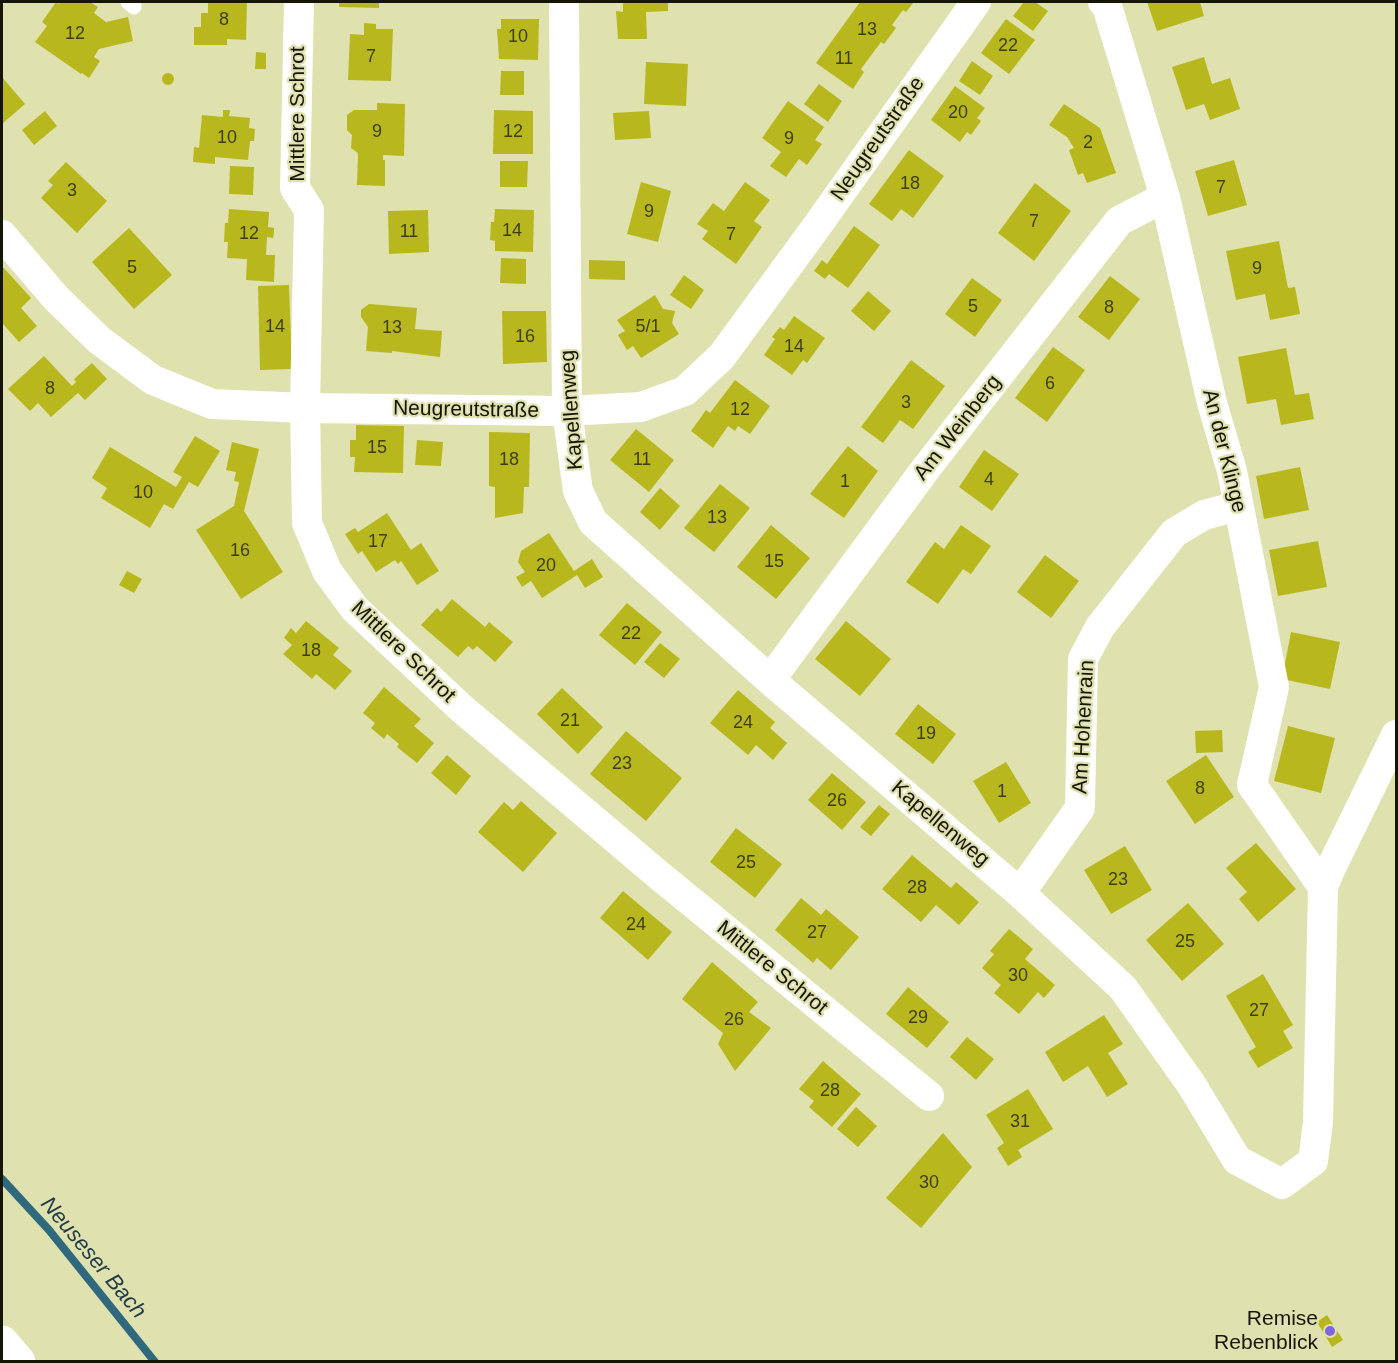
<!DOCTYPE html>
<html>
<head>
<meta charset="utf-8">
<style>
	body { margin:0 }
	#map { position:relative; width:1398px; height:1363px; overflow:hidden; background:#dfe1af; font-family:Arial,sans-serif }
	canvas { display:block }
	.frame { position:absolute; inset:0; border:3px solid #151504; pointer-events:none }
</style>
</head>
<body>
<div id="map">
<canvas width="1398" height="1363"></canvas>
<div class="frame"></div>
</div>
<script>
const ctx = document.querySelector('canvas').getContext('2d');
ctx.lineJoin = 'round';
const shape = rows => new Path2D(rows.map(r => 'M' + r).join(''));
function stroke(path, color, width, dash) { ctx.strokeStyle = color; ctx.lineWidth = width; ctx.lineCap = dash ? 'butt' : 'round'; ctx.setLineDash(dash || []); ctx.stroke(path); }
function fill(path, color) { ctx.fillStyle = color; ctx.fill(path, 'evenodd'); }
function write(font, color, halo, rows, align = 'center') {
  ctx.font = font + ' Arial,sans-serif'; ctx.lineWidth = 4.5; ctx.setLineDash([]); ctx.textBaseline = 'middle'; ctx.strokeStyle = halo; ctx.fillStyle = color; for (const [text, x, y, turn = 0] of rows) {
    ctx.save(); ctx.translate(x, y); ctx.rotate((+turn || 0) * Math.PI / 180); ctx.textAlign = isNaN(turn) ? turn : align; if (halo) ctx.strokeText(text, 0, 0); ctx.fillText(text, 0, 0); ctx.restore();
  }
}
const stream = shape([
	[2,1179,49,1230,155,1362]
]);
const building = shape([
	[56,2,59,4,60,2,90,2,98,7,94,13,106,22,128,17,133,41,99,49,94,57,100,61,89,78,82,73,81,74,35,42,47,26,42,22],
	[208,2,247,2,246,40,227,39,227,45,194,45,194,27,201,27,201,13,208,13],
	[339,2,379,2,379,8,339,7],
	[623,2,668,2,668,11,646,12,647,39,618,39,616,11,623,12],
	[860,2,914,2,906,12,903,10,892,25,896,28,884,44,881,42,861,69,864,72,853,89,816,63],
	[1024,2,1035,2,1048,11,1033,31,1013,16],
	[1147,2,1200,2,1204,16,1157,31],
	[501,19,539,19,538,60,499,59,497,29,501,29],
	[1006,19,1035,40,1009,74,981,53],
	[364,23,376,24,376,29,393,29,391,81,348,80,350,34,364,35],
	[256,52,266,53,266,69,255,69],
	[1204,57,1212,84,1230,78,1240,109,1210,120,1204,104,1186,110,1172,67],
	[972,61,993,76,980,95,959,81],
	[646,62,688,64,686,106,644,104],
	[501,71,524,71,524,95,500,95],
	'162 79a6 6 0 1 1 12 0a6 6 0 1 1-12 0Z',
	[2,77,25,104,2,124],
	[819,84,842,101,828,122,804,104],
	[955,86,985,108,977,118,981,121,971,135,967,132,960,142,931,120],
	[788,101,824,127,815,140,822,144,807,165,799,159,786,177,770,166,781,152,762,138],
	[377,103,405,104,404,156,383,155,383,160,385,160,385,186,357,185,358,153,351,148,352,135,347,130,347,115,354,110,377,110],
	[1064,104,1100,128,1116,173,1087,183,1083,173,1078,175,1069,150,1074,148,1067,137,1049,125],
	[223,110,230,110,229,116,250,118,249,128,255,129,254,141,250,141,248,160,215,157,215,164,193,162,194,147,199,148,202,115,223,117],
	[494,110,533,111,533,154,493,154],
	[45,111,57,126,34,145,22,130],
	[649,111,651,138,615,140,613,113],
	[909,150,944,176,913,218,901,209,892,221,869,204],
	[1234,160,1247,205,1208,216,1195,171],
	[500,161,528,161,527,187,500,187],
	[66,162,107,201,77,233,41,198,53,185,48,181],
	[230,166,254,167,253,195,229,194],
	[641,182,671,191,658,242,627,234],
	[745,182,770,200,754,221,762,227,736,264,702,239,708,231,697,224,713,203,724,211],
	[1035,183,1071,211,1034,261,998,233],
	[229,209,269,212,268,227,274,228,274,232,273,238,267,237,266,255,275,255,274,282,246,280,247,259,227,258,228,242,224,242,225,223,228,223],
	[495,209,534,210,533,252,495,251,495,241,490,240,491,222,494,222],
	[428,210,429,252,389,254,388,211],
	[854,226,880,245,848,288,829,274,825,279,814,271,822,260,827,264],
	[129,228,172,275,134,309,92,262],
	[1279,241,1288,288,1295,287,1300,314,1270,320,1265,294,1236,300,1226,251],
	[501,258,526,259,526,284,500,283],
	[589,260,625,261,625,280,589,279],
	[2,266,31,298,21,308,37,326,19,342,3,324,2,326],
	[684,275,704,290,691,309,670,295],
	[1110,276,1140,299,1109,340,1078,317],
	[972,278,1002,300,975,337,945,314],
	[289,285,292,369,260,370,258,286],
	[868,291,891,311,874,331,851,311],
	[655,295,663,309,675,311,672,323,679,334,641,358,633,346,627,350,618,335,625,331,617,320],
	[369,304,417,308,415,329,442,331,440,357,392,351,392,353,366,351,368,327,361,317,361,310],
	[502,311,546,311,547,362,503,364],
	[794,316,825,338,807,363,803,360,792,375,764,355,775,339,772,337,780,327,784,330],
	[1053,347,1085,370,1047,422,1015,398],
	[1286,348,1295,395,1309,393,1314,419,1281,425,1276,399,1247,404,1238,357],
	[44,356,72,386,76,382,74,379,92,363,107,379,85,400,78,393,51,417,38,403,30,411,8,389],
	[911,360,945,386,913,429,900,420,883,443,861,427],
	[735,380,770,406,750,434,738,426,735,431,728,426,713,448,691,431,706,410,710,413],
	[356,425,404,426,403,473,354,472,355,457,350,457,350,440,356,440],
	[636,429,674,460,649,492,610,460],
	[489,432,530,433,529,487,524,487,523,513,495,518,495,487,489,486],
	[195,436,220,451,198,487,189,482,173,509,164,504,150,528,101,498,107,488,92,478,110,447,176,487,182,477,173,472],
	[417,440,443,442,441,466,415,465],
	[232,442,259,449,244,511,283,572,241,599,196,530,234,506,239,482,234,481,236,472,226,470],
	[848,446,878,471,844,518,810,494],
	[984,450,1019,474,992,511,959,487],
	[1300,467,1309,510,1264,519,1256,476],
	[720,484,750,508,714,552,684,528],
	[660,488,680,506,660,530,640,512],
	[387,513,411,550,421,543,439,571,417,585,401,561,398,564,395,560,376,572,362,551,358,554,345,534,355,528,358,532],
	[771,525,810,558,776,599,737,567],
	[961,525,991,546,971,574,963,569,938,604,906,582,935,542,944,549],
	[549,533,574,571,592,559,603,577,585,588,577,575,542,598,531,581,522,587,516,577,525,572,518,562,521,551],
	[1318,541,1327,587,1278,596,1269,550],
	[1045,555,1079,581,1051,618,1017,592],
	[127,571,142,579,134,593,119,585],
	[452,599,485,627,489,622,513,642,495,662,477,646,473,650,468,646,458,657,421,625,437,608,441,612],
	[627,603,662,632,635,665,599,635],
	[306,621,339,648,333,655,352,671,335,690,316,674,312,679,283,654,292,645,284,638,291,628,296,633],
	[846,621,891,659,860,696,815,659],
	[1291,632,1340,642,1330,689,1282,679],
	[660,643,680,659,664,678,644,662],
	[384,687,421,719,414,726,434,743,417,763,397,747,399,744,387,734,384,739,371,728,375,723,363,713],
	[562,688,603,727,578,754,537,714],
	[738,690,775,722,770,728,787,743,773,760,756,745,748,755,710,723],
	[918,704,956,734,933,764,895,734],
	[1288,726,1335,738,1321,793,1274,781],
	[1222,730,1223,752,1196,753,1195,731],
	[626,731,682,778,646,821,590,774],
	[447,755,471,776,456,795,431,773],
	[1206,755,1234,797,1195,824,1166,781],
	[1006,762,1031,803,999,823,973,781],
	[832,773,866,802,842,830,808,800],
	[521,801,557,833,523,872,478,832,504,802,513,810],
	[879,805,890,814,871,836,860,827],
	[736,828,782,864,755,898,710,862],
	[1256,843,1296,889,1258,922,1239,899,1247,892,1226,868],
	[1125,846,1152,890,1111,914,1084,870],
	[912,855,951,888,956,882,979,902,959,925,936,905,921,922,882,889],
	[623,891,672,932,648,960,600,918],
	[801,898,821,915,826,909,859,937,831,970,817,958,813,963,775,930],
	[1188,903,1224,944,1182,981,1146,940],
	[1009,929,1033,949,1025,959,1055,985,1044,998,1038,992,1019,1014,994,993,1001,985,982,968,994,954,990,951],
	[712,962,758,1002,749,1012,771,1028,735,1071,718,1044,723,1033,682,999],
	[1263,974,1293,1025,1283,1031,1293,1048,1258,1068,1248,1052,1256,1047,1226,996],
	[908,987,949,1022,927,1048,886,1014],
	[1104,1015,1123,1044,1108,1053,1128,1084,1107,1097,1088,1066,1063,1082,1045,1052],
	[967,1037,994,1059,976,1080,950,1057],
	[823,1061,861,1094,832,1127,809,1107,814,1101,799,1089],
	[1028,1089,1053,1129,1018,1150,1022,1157,1008,1166,997,1148,1004,1143,986,1115],
	[856,1107,877,1126,858,1147,837,1129],
	[943,1133,972,1167,921,1228,886,1198],
	[1327,1315,1343,1340,1332,1347,1317,1322]
]);
const lane = shape([
	[128,2,134,7]
]);
const street = shape([
	[299,2,295,188,309,210,305,408,307,523,327,571,355,609,460,707,661,877,929,1096],
	[564,2,567,411,578,491,593,522,770,680,1020,893,1123,988,1191,1084,1237,1160,1282,1184,1313,1161,1318,1122,1323,887,1329,872,1396,735],
	[1103,2,1107,6,1165,197,1212,403,1232,471,1274,687,1252,785,1323,887],
	[2,235,56,298,99,340,153,380,212,404,305,408,567,411,641,407,685,391,722,356,817,226,976,2],
	[770,680,927,467,1119,221,1165,197],
	[1020,893,1080,808,1083,659,1100,627,1174,533,1204,515,1238,506]
]);
const secondary = shape([
	[2,1342,19,1362]
]);
const markers = [
	[1330,1331,6,"#8065e0"]
];
const numberNames = [
	["8",224,20],
	["13",867,30],
	["12",75,34],
	["10",518,37],
	["22",1008,46],
	["7",371,57],
	["11",844,59],
	["20",958,113],
	["9",377,132],
	["12",513,132],
	["10",227,138],
	["9",789,139],
	["2",1088,143],
	["18",910,184],
	["7",1221,188],
	["3",72,191],
	["9",649,212],
	["7",1034,222],
	["14",512,231],
	["11",409,232],
	["12",249,234],
	["7",731,235],
	["5",132,268],
	["9",1257,269],
	["5",973,307],
	["8",1109,308],
	["14",275,327],
	["5/1",648,327],
	["13",392,328],
	["16",525,337],
	["14",794,347],
	["6",1050,384],
	["8",50,389],
	["3",906,403],
	["12",740,410],
	["15",377,448],
	["18",509,460],
	["11",642,460],
	["4",989,480],
	["1",845,482],
	["10",143,493],
	["13",717,518],
	["17",378,542],
	["16",240,551],
	["15",774,562],
	["20",546,566],
	["22",631,634],
	["18",311,651],
	["21",570,721],
	["24",743,723],
	["19",926,734],
	["23",622,764],
	["8",1200,789],
	["1",1002,792],
	["26",837,801],
	["25",746,863],
	["23",1118,880],
	["28",917,888],
	["24",636,925],
	["27",817,933],
	["25",1185,942],
	["30",1018,976],
	["27",1259,1011],
	["29",918,1018],
	["26",734,1020],
	["28",830,1091],
	["31",1020,1122],
	["30",929,1183]
];
const streetNames = [
	["Mittlere Schrot",298,114,-90],
	["Neugreutstraße",878,139,-55],
	["Neugreutstraße",466,410,1],
	["Kapellenweg",572,410,-94],
	["Am Weinberg",958,428,-52],
	["An der Klinge",1224,451,76],
	["Mittlere Schrot",403,652,44],
	["Am Hohenrain",1084,727,-87],
	["Kapellenweg",940,824,40],
	["Mittlere Schrot",772,968,39]
];
const poiNames = [
	["Remise",1318,1319],
	["Rebenblick",1318,1343]
];
const waterNames = [
	["Neuseser Bach",93,1258,50]
];
stroke(stream, '#30697d', 8);
fill(building, '#b8b81e');
stroke(lane, '#fff', 15);
stroke(street, '#fff', 30);
stroke(secondary, '#fff', 33);
for (const [x, y, r, color] of markers) { const dot = new Path2D(); dot.arc(x, y, r, 0, 2 * Math.PI); ctx.fillStyle = color; ctx.fill(dot); stroke(dot, '#dfe1af', 2); }
write('18px', '#3e3e0a', null, numberNames);
write('21px', '#151504', '#dfe1af', streetNames);
write('21px', '#151504', '#dfe1af', poiNames, 'right');
write('italic 22px', '#223b47', '#dfe1af', waterNames);
</script>
</body>
</html>
